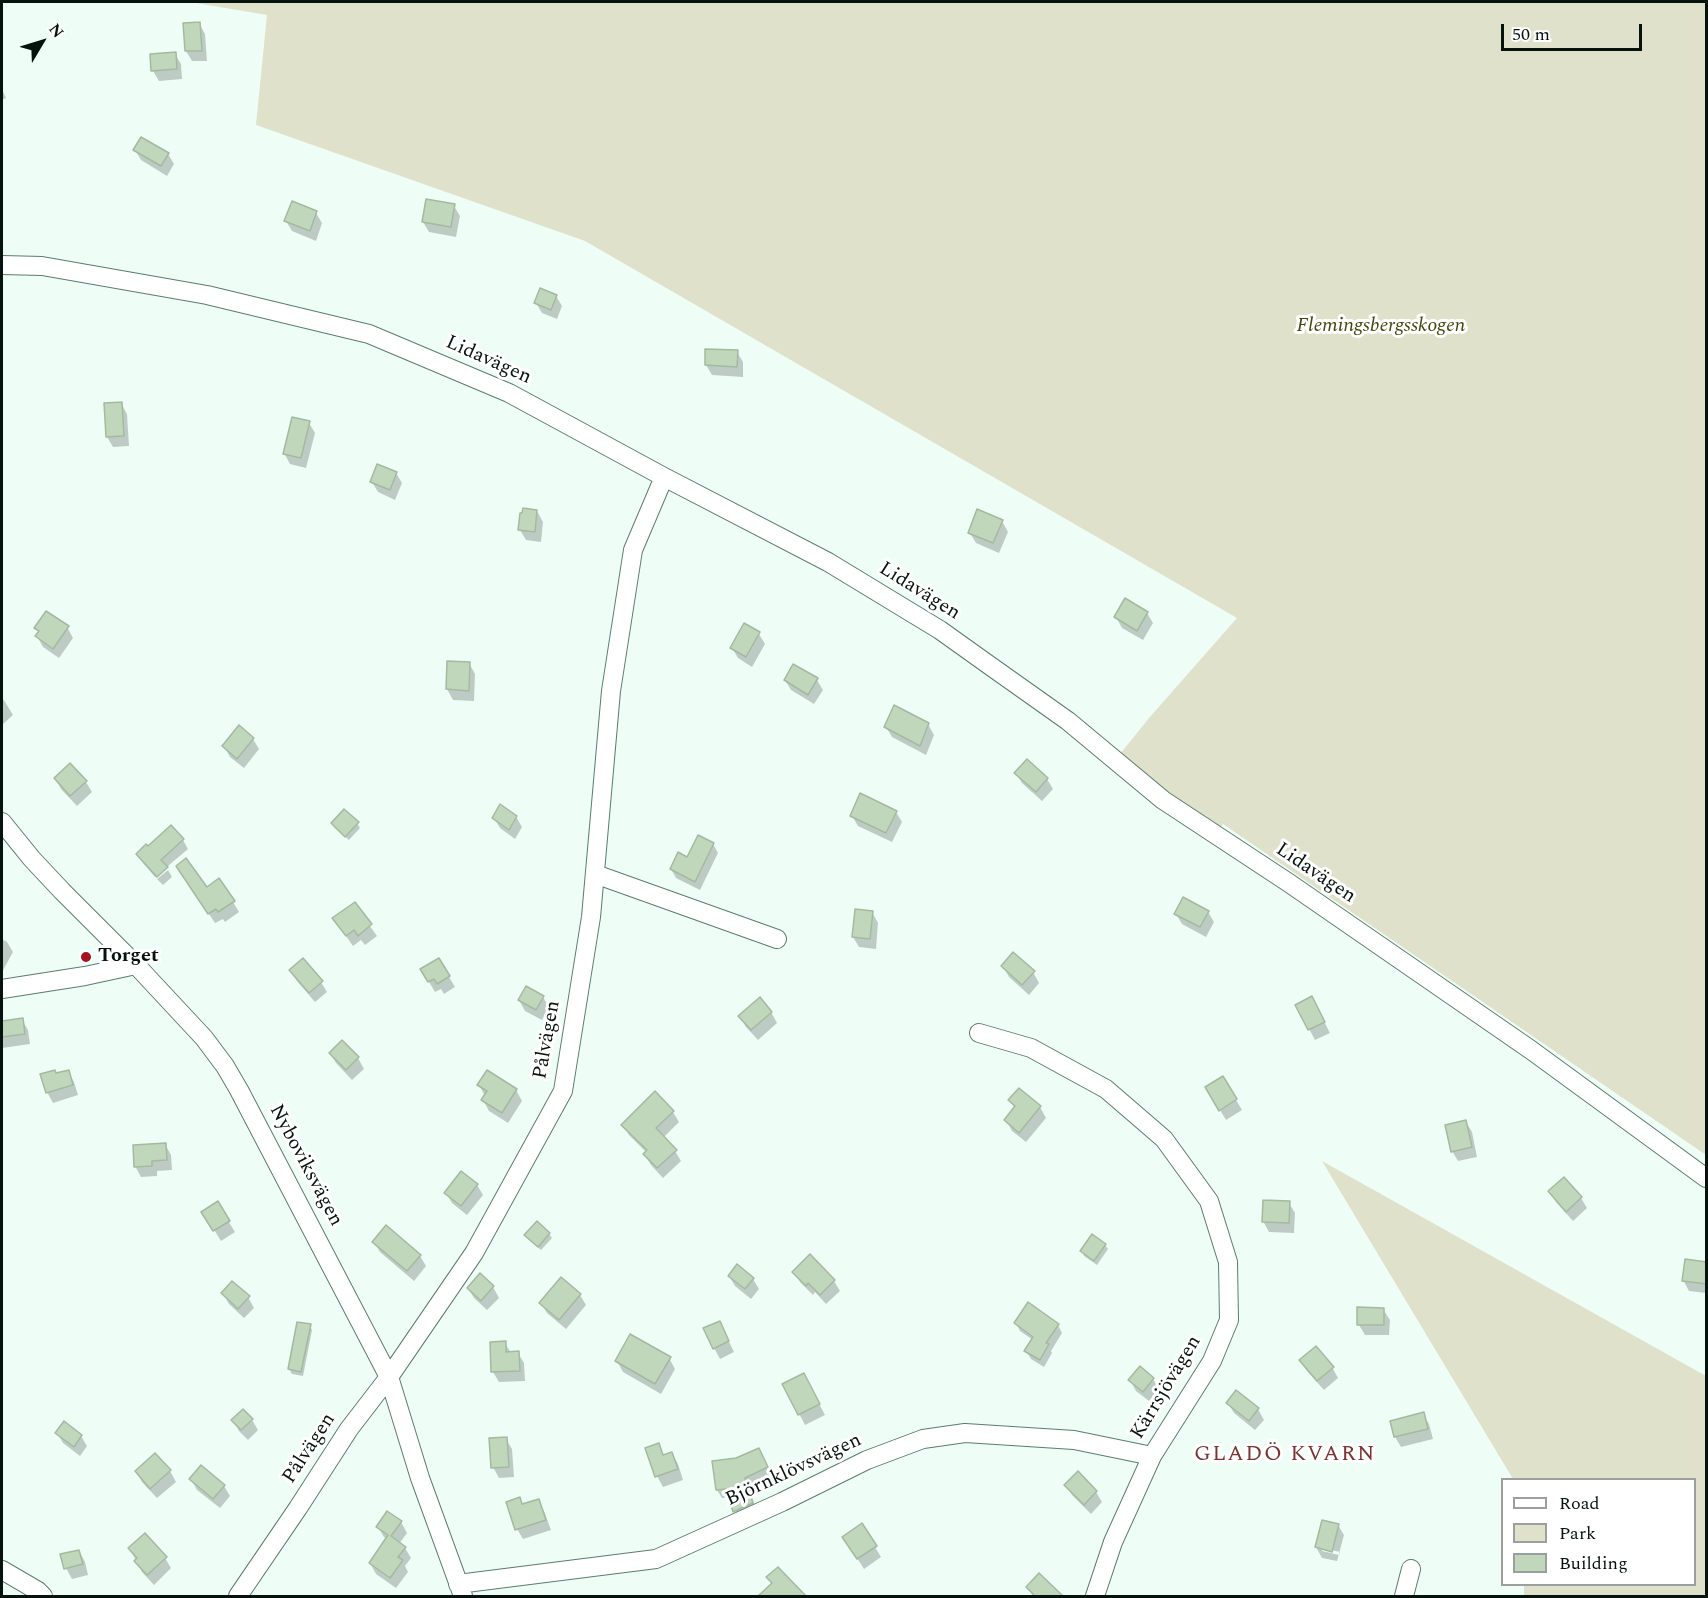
<!DOCTYPE html>
<html>
<head>
<meta charset="utf-8">
<style>
	body { margin:0 }
	#map { position:relative; width:1708px; height:1598px; overflow:hidden; background:#eefef7; font-family:Spectral,serif }
	canvas { display:block }
	.frame { position:absolute; inset:0; border:3px solid #05120d; pointer-events:none }
	.legend { position:absolute; left:1501px; top:1478px; width:195px; height:108px; box-sizing:border-box; background:#fff; border:2px solid #9ba09e; margin:0; padding:8px 10px; list-style:none; font-size:18px; color:#05120d }
	.legend li { display:flex; align-items:center; gap:12px; height:30px }
	.legend b { width:30px; border:2px solid #9ba09e }
	.north { position:absolute; left:12px; top:12px; width:60px; height:60px; -webkit-text-stroke:4px #fff; paint-order:stroke; rotate:52deg; font-size:16px; font-weight:700; line-height:24px; text-align:center; color:#05120d }
	.north::after { content:''; display:block; margin:auto; width:21px; height:27px; background:#05120d; clip-path:polygon(50% 0,100% 100%,50% 72%,0 100%) }
	.scale { position:absolute; left:1501px; top:24px; width:141px; height:27px; box-sizing:border-box; border:3px solid #05120d; border-top:0; padding-left:8px; font-size:18px; line-height:21px; white-space:nowrap; color:#05120d; -webkit-text-stroke:4px #fff; paint-order:stroke }
</style>
</head>
<body>
<div id="map">
<canvas width="1708" height="1598"></canvas>
<div class="frame"></div>
<ul class="legend">
<li><b style="height:8px;background:#fff"></b>Road</li>
<li><b style="height:16px;background:#dfe1cb"></b>Park</li>
<li><b style="height:16px;background:#c1d7bb"></b>Building</li>
</ul>
<div class="north">N</div>
<div class="scale">50 m</div>
</div>
<script>
const ctx = document.querySelector('canvas').getContext('2d');
ctx.lineJoin = 'round';
function fill(path, color) { ctx.fillStyle = color; ctx.fill(path, 'evenodd'); }
const shape = rows => new Path2D(rows.map(r => 'M' + r).join(''));
function stroke(path, color, width, dash) { ctx.strokeStyle = color; ctx.lineWidth = width; ctx.lineCap = dash ? 'butt' : 'round'; ctx.setLineDash(dash || []); ctx.stroke(path); }
function write(font, color, halo, rows, align = 'center') {
  ctx.font = font + ' Spectral,serif'; ctx.lineWidth = 6; ctx.setLineDash([]); ctx.textBaseline = 'middle'; ctx.strokeStyle = halo; ctx.fillStyle = color; for (const [text, x, y, turn = 0] of rows) {
    ctx.save(); ctx.translate(x, y); ctx.rotate((+turn || 0) * Math.PI / 180); ctx.textAlign = isNaN(turn) ? turn : align; if (halo) ctx.strokeText(text, 0, 0); ctx.fillText(text, 0, 0); ctx.restore();
  }
}
const green = shape([
	[190,2,1706,2,1706,1155,1223,824,1215,834,1120,754,1149,718,1237,618,585,241,256,125,267,15],
	[1322,1161,1706,1376,1706,1596,1524,1596,1524,1585,1694,1584,1694,1480,1513,1479]
]);
const shadow = shape([
	[199,23,205,34,207,61,192,61,186,51],
	[175,54,181,64,182,79,159,81,153,71],
	[2,89,6,98,2,100],
	[135,150,168,154,174,164,167,176,141,160],
	[292,203,316,213,322,223,316,241,292,231,286,221],
	[454,206,460,216,456,237,429,232,423,222],
	[556,296,562,306,557,319,542,313,536,303],
	[737,352,743,362,743,377,712,375,706,365],
	[121,403,127,414,129,446,113,447,107,437],
	[309,423,315,433,306,468,290,464,284,453],
	[396,473,402,483,395,500,378,492,372,482],
	[537,511,543,522,541,542,526,540,520,530],
	[1002,521,1008,532,999,553,976,543,970,533],
	[1147,613,1153,623,1143,640,1122,628,1116,617],
	[745,625,759,634,765,644,752,667,738,658,732,648],
	[67,627,73,638,59,658,43,647,37,636,39,633,36,628],
	[469,663,475,674,474,701,453,700,447,689],
	[785,680,817,680,823,690,814,704,791,690],
	[2,697,13,715,2,725],
	[928,724,934,735,926,755,892,737,886,727],
	[253,739,259,749,244,768,230,757,224,746],
	[1016,773,1047,779,1053,789,1042,801,1022,783],
	[56,779,86,782,92,792,77,806,61,789],
	[896,812,902,822,892,842,858,826,852,816],
	[516,817,522,827,515,839,500,828,494,818],
	[333,823,357,823,360,828,349,840,335,828],
	[171,827,183,840,188,849,155,877,143,863,137,854,148,848],
	[713,844,718,853,700,890,676,878,671,869],
	[168,870,172,877,163,885,157,879],
	[184,876,233,902,239,912,225,922,223,919,215,923],
	[354,904,377,936,365,945,361,940,353,946,334,919],
	[872,912,878,923,876,949,859,947,853,937],
	[1208,912,1214,922,1206,937,1182,924,1176,914],
	[2,939,7,942,13,952,2,972],
	[439,960,455,987,444,994,441,989,435,992,422,970],
	[1003,966,1033,972,1039,983,1029,995,1009,977],
	[291,970,321,982,327,992,315,1002,297,981],
	[543,997,549,1007,542,1020,525,1011,519,1000],
	[1297,1006,1317,1008,1330,1033,1315,1040],
	[771,1012,777,1023,758,1040,746,1027,740,1017],
	[22,1020,28,1030,30,1044,2,1048,2,1021],
	[342,1042,358,1058,364,1069,352,1080,336,1063,330,1053],
	[68,1071,74,1082,78,1095,53,1103,47,1092,57,1075],
	[1223,1078,1242,1110,1226,1120,1207,1088],
	[479,1085,516,1090,522,1101,508,1123,489,1111,483,1100,485,1096],
	[1019,1090,1040,1107,1046,1118,1026,1142,1012,1131,1006,1120,1015,1109,1010,1100],
	[673,1112,679,1122,663,1138,675,1151,681,1161,663,1178,651,1165,645,1155,647,1153,629,1135,623,1125],
	[1466,1122,1472,1132,1477,1157,1458,1161,1452,1151],
	[165,1144,171,1155,172,1170,157,1171,157,1176,141,1177,135,1166],
	[477,1185,483,1195,467,1215,452,1203,446,1193],
	[1550,1192,1581,1198,1587,1208,1573,1221,1556,1202],
	[217,1203,235,1232,221,1241,203,1212],
	[1289,1203,1295,1213,1294,1233,1269,1232,1263,1221],
	[549,1234,552,1238,541,1250,529,1240,526,1235],
	[374,1242,420,1256,426,1266,414,1281,380,1252],
	[1105,1245,1108,1249,1097,1265,1084,1256,1082,1251],
	[1706,1264,1706,1293,1689,1291,1683,1280],
	[794,1272,834,1281,840,1291,826,1304,815,1292,813,1295,800,1282],
	[729,1276,753,1279,759,1289,751,1299,735,1286],
	[493,1287,499,1298,487,1310,474,1298,468,1288],
	[223,1293,248,1297,254,1308,244,1318,229,1304],
	[580,1295,586,1305,566,1329,547,1313,541,1303],
	[1383,1309,1390,1320,1389,1335,1365,1335,1359,1325],
	[720,1323,734,1352,720,1359,714,1348],
	[1016,1323,1058,1325,1062,1333,1051,1351,1052,1353,1044,1367,1031,1359,1026,1351,1033,1340,1020,1331],
	[310,1326,312,1330,303,1376,292,1374,289,1369],
	[505,1343,511,1353,518,1353,524,1363,525,1381,499,1382,493,1372],
	[669,1358,675,1369,661,1394,623,1372,617,1361],
	[1301,1361,1332,1367,1338,1378,1324,1390,1307,1371],
	[1153,1379,1159,1389,1149,1401,1136,1391,1130,1380],
	[784,1385,809,1385,825,1415,805,1425],
	[1228,1403,1258,1409,1264,1420,1255,1430,1234,1413],
	[1423,1414,1429,1424,1433,1439,1401,1447,1395,1437,1391,1422],
	[233,1420,252,1420,258,1430,248,1440,239,1431],
	[57,1433,81,1436,87,1446,80,1456,63,1443],
	[506,1439,512,1449,514,1477,499,1478,493,1467],
	[658,1445,665,1457,672,1454,678,1464,683,1480,663,1487,657,1476,647,1449],
	[155,1455,170,1471,176,1482,157,1498,142,1482,136,1471],
	[762,1458,771,1476,748,1486,757,1511,739,1519,730,1497,722,1498,717,1490],
	[191,1479,224,1486,230,1496,220,1508,197,1490],
	[1066,1485,1096,1492,1102,1502,1091,1514,1072,1495],
	[519,1499,523,1505,538,1500,544,1511,551,1530,523,1539,517,1529],
	[401,1522,407,1533,399,1544,405,1548,411,1558,405,1566,408,1572,396,1588,376,1574,370,1563,387,1539,384,1537,378,1527],
	[1338,1525,1344,1535,1337,1561,1322,1558,1316,1547],
	[1322,1548,1340,1552,1339,1555,1322,1551],
	[850,1547,875,1547,881,1557,864,1569],
	[130,1549,165,1558,171,1568,154,1585,142,1572],
	[79,1551,85,1562,88,1575,72,1579,66,1568],
	[1028,1587,1058,1594,1060,1596,1033,1596]
]);
const building = shape([
	[200,22,202,51,185,51,183,23,200,22],
	[176,52,177,69,151,71,150,54,176,52],
	[141,137,169,153,161,166,133,150,141,137],
	[426,199,455,204,451,227,422,222,426,199],
	[292,201,317,211,310,231,284,221,292,201],
	[540,288,557,295,551,310,534,303,540,288],
	[705,349,738,350,737,367,705,365,705,349],
	[122,402,124,436,106,437,104,403,122,402],
	[292,417,310,421,301,458,283,454,292,417],
	[377,464,397,472,390,490,370,482,377,464],
	[523,508,537,510,535,532,518,530,520,513,522,513,523,508],
	[977,509,1003,520,993,543,968,533,977,509],
	[1125,598,1148,612,1137,631,1114,617,1125,598],
	[46,611,69,626,53,649,35,636,39,631,34,628,46,611],
	[744,623,760,632,746,657,730,648,744,623],
	[447,661,470,662,469,691,446,689,447,661],
	[793,664,818,678,808,695,784,680,793,664],
	[894,705,929,723,920,746,884,727,894,705],
	[239,725,254,738,237,759,222,746,239,725],
	[1027,759,1048,778,1036,792,1014,773,1027,759],
	[70,763,87,781,70,796,54,778,70,763],
	[860,793,897,811,886,833,850,816,860,793],
	[500,804,517,816,509,830,492,818,500,804],
	[344,809,359,822,345,837,331,823,344,809],
	[171,825,184,839,161,860,168,867,157,877,136,854,146,844,148,846,171,825],
	[698,835,714,843,695,882,670,869,678,852,687,857,698,835],
	[186,858,207,887,219,878,235,901,218,912,216,909,208,914,176,866,186,858],
	[1183,897,1209,911,1200,927,1174,914,1183,897],
	[355,902,372,924,358,936,354,930,346,936,332,918,355,902],
	[855,909,873,911,870,939,852,937,855,909],
	[1013,952,1035,971,1022,985,1001,966,1013,952],
	[303,958,323,981,309,993,289,970,303,958],
	[439,958,450,976,437,984,434,979,428,982,420,969,439,958],
	[526,986,544,996,536,1010,518,1000,526,986],
	[1312,996,1325,1022,1308,1030,1295,1005,1312,996],
	[760,997,772,1012,751,1030,738,1016,760,997],
	[23,1018,25,1034,2,1037,2,1021,23,1018],
	[342,1040,359,1057,346,1070,329,1053,342,1040],
	[55,1070,56,1073,69,1070,73,1085,46,1093,40,1074,55,1070],
	[487,1070,517,1089,502,1113,481,1100,487,1091,477,1085,487,1070],
	[1223,1076,1237,1099,1219,1111,1205,1087,1223,1076],
	[1019,1088,1041,1106,1019,1133,1004,1120,1015,1106,1008,1100,1019,1088],
	[655,1091,674,1111,656,1128,677,1150,657,1168,643,1154,647,1150,621,1125,655,1091],
	[1466,1120,1472,1147,1451,1152,1445,1125,1466,1120],
	[166,1143,167,1160,152,1161,152,1166,134,1167,133,1145,166,1143],
	[461,1171,478,1184,461,1206,444,1193,461,1171],
	[1564,1177,1582,1197,1566,1212,1548,1191,1564,1177],
	[1263,1200,1290,1201,1289,1223,1262,1222,1263,1200],
	[218,1201,230,1221,213,1231,201,1212,218,1201],
	[537,1221,550,1233,538,1247,524,1235,537,1221],
	[386,1225,421,1255,407,1271,372,1242,386,1225],
	[1092,1234,1106,1244,1094,1261,1080,1251,1092,1234],
	[810,1254,835,1280,820,1295,808,1283,806,1286,792,1272,810,1254],
	[1685,1259,1707,1262,1707,1284,1682,1281,1685,1259],
	[737,1264,754,1278,745,1289,728,1276,737,1264],
	[480,1273,494,1286,481,1301,467,1288,480,1273],
	[561,1277,581,1294,559,1320,539,1303,561,1277],
	[232,1281,250,1296,238,1309,221,1293,232,1281],
	[1028,1302,1059,1324,1046,1343,1049,1344,1040,1360,1024,1351,1033,1337,1014,1323,1028,1302],
	[1357,1307,1384,1308,1384,1325,1357,1325,1357,1307],
	[720,1321,729,1341,713,1349,703,1328,720,1321],
	[297,1322,311,1324,301,1372,288,1369,297,1322],
	[630,1334,671,1357,655,1384,615,1361,630,1334],
	[506,1341,506,1352,519,1351,520,1371,491,1372,490,1342,506,1341],
	[1316,1346,1334,1367,1317,1381,1299,1360,1316,1346],
	[1140,1366,1154,1378,1143,1392,1128,1380,1140,1366],
	[804,1373,820,1404,798,1415,782,1384,804,1373],
	[1236,1390,1259,1408,1249,1421,1226,1403,1236,1390],
	[243,1409,253,1419,241,1430,231,1420,243,1409],
	[1424,1412,1428,1429,1394,1437,1390,1421,1424,1412],
	[64,1421,82,1435,74,1447,55,1433,64,1421],
	[507,1437,509,1467,491,1468,489,1438,507,1437],
	[659,1443,663,1455,672,1452,678,1469,655,1477,645,1448,659,1443],
	[759,1448,768,1467,745,1478,753,1503,733,1512,726,1489,716,1490,712,1461,736,1458,759,1448],
	[155,1453,171,1470,150,1489,135,1471,155,1453],
	[201,1465,225,1485,213,1499,189,1479,201,1465],
	[1078,1471,1097,1491,1084,1505,1064,1485,1078,1471],
	[520,1497,522,1504,539,1499,546,1520,515,1530,506,1502,520,1497],
	[387,1511,402,1521,391,1536,406,1547,398,1557,403,1560,390,1578,369,1563,388,1535,376,1527,387,1511],
	[1322,1520,1339,1524,1332,1552,1315,1547,1322,1520],
	[862,1523,877,1546,857,1559,842,1537,862,1523],
	[145,1533,167,1557,147,1575,134,1561,137,1558,128,1548,145,1533],
	[79,1550,83,1564,64,1569,60,1554,79,1550],
	[778,1567,806,1596,758,1596,772,1583,766,1577,778,1567],
	[1039,1573,1063,1596,1035,1596,1026,1587,1039,1573]
]);
const minor = shape([
	[2,265,42,266,207,295,369,334,509,393,664,477,828,562,940,630,989,665,1068,721,1163,800,1289,883,1531,1050,1706,1178],
	[2,822,32,859,62,891,136,965,204,1038,225,1066,239,1090,389,1377,420,1478,463,1596],
	[595,874,777,939],
	[2,989,85,976,136,965],
	[979,1033,1031,1048,1106,1089,1164,1139,1209,1201,1228,1262,1229,1320,1212,1361,1152,1456,1113,1542,1095,1596],
	[2,1570,38,1591,43,1596],
	[458,1584,656,1559,782,1502,867,1460,923,1439,965,1433,1074,1440,1152,1456],
	[238,1596,298,1508,349,1429,389,1377,474,1253,563,1091,591,917,611,691,633,550,664,477],
	[1404,1596,1411,1569]
]);
const markers = [
	[86,957,6,"#a71021"]
];
const parkNames = [
	["Flemingsbergsskogen",1381,327]
];
const streetNames = [
	["Lidavägen",488,361,24],
	["Lidavägen",919,592,32],
	["Lidavägen",1315,874,34],
	["Pålvägen",548,1040,-80],
	["Nyboviksvägen",305,1166,62],
	["Kärrsjövägen",1167,1388,-59],
	["Pålvägen",310,1449,-57],
	["Björnklövsvägen",794,1471,-25]
];
const poiNames = [
	["Torget",98,957]
];
const quarterNames = [
	["GLADÖ KVARN",1285,1456]
];
fill(green, '#dfe1cb');
fill(shadow, '#0003');
fill(building, '#c1d7bb');
stroke(building, '#a4ba9e', 1.5);
stroke(minor, '#5a7d6f', 20);
stroke(minor, '#fff', 18);
for (const [x, y, r, color] of markers) { const dot = new Path2D(); dot.arc(x, y, r, 0, 2 * Math.PI); ctx.fillStyle = color; ctx.fill(dot); stroke(dot, '#fff', 2); }
write('italic 20px', '#45460d', '#fff', parkNames);
write('20px', '#05120d', '#fff', streetNames);
write('bold 20px', '#05120d', '#fff', poiNames, 'left');
ctx.letterSpacing = '1.5px';
write('22px', '#7b3432', '#fff', quarterNames);
ctx.letterSpacing = '0px';
</script>
</body>
</html>
